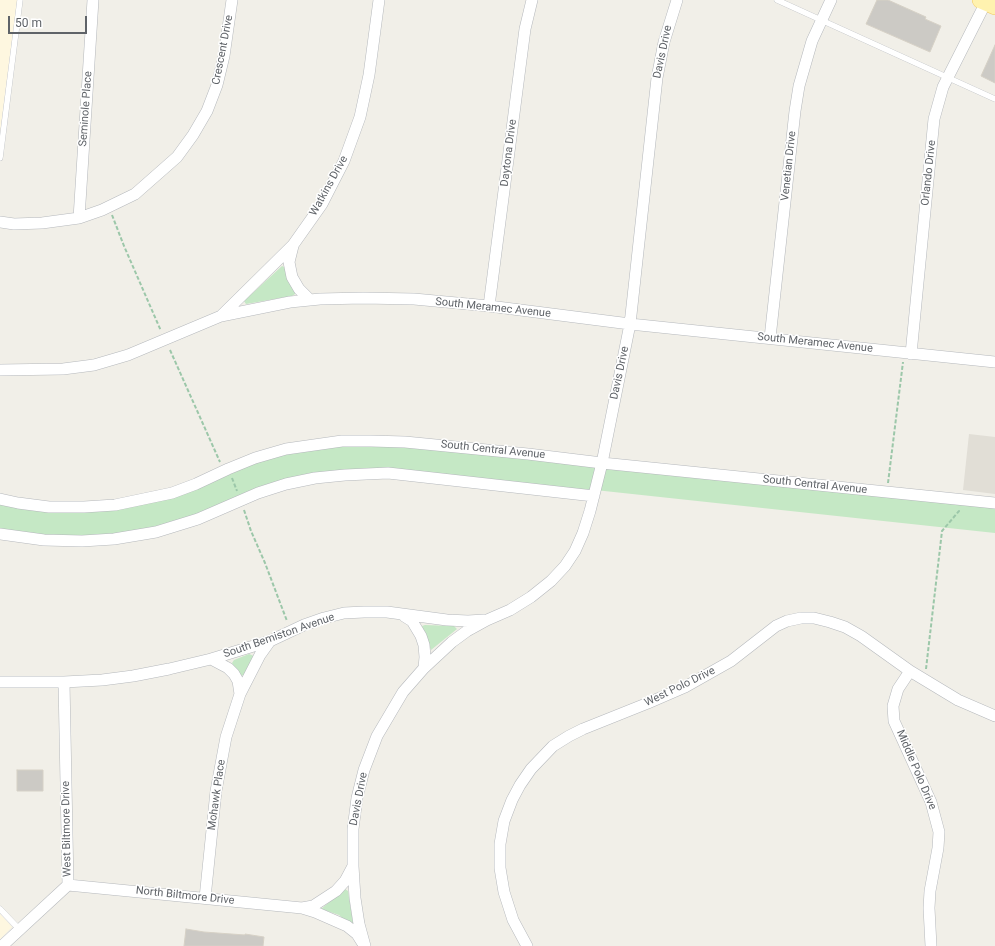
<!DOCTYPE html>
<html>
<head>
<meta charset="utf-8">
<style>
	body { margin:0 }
	#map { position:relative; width:995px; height:946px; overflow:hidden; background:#f1efe8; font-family:Roboto,sans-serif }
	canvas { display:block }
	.scale { position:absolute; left:8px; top:16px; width:79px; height:18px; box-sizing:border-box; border:2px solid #5f6368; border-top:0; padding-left:5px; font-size:12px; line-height:14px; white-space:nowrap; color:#5f6368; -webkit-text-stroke:3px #fff; paint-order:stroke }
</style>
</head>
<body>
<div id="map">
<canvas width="995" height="946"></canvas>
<div class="scale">50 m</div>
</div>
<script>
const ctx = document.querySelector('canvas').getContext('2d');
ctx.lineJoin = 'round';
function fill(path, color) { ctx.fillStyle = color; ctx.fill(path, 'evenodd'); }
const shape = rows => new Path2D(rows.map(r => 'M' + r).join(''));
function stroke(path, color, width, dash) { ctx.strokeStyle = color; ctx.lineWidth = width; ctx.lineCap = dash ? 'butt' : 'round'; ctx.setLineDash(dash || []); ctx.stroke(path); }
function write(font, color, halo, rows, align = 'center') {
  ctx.font = font + ' Roboto,sans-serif'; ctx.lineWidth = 3; ctx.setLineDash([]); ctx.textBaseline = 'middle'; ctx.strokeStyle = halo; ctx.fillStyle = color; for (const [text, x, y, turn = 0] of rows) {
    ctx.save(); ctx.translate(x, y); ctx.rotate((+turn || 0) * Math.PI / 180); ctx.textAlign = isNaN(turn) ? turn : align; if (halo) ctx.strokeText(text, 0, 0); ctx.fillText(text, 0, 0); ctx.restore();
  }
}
const commercial = shape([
	[0,0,17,0,0,132],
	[0,914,12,927,0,939]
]);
const education = shape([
	[969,434,995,437,995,494,963,490]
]);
const green = shape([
	[282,266,284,267,295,292,295,294,292,296,246,304,244,301],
	[342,441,995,503,995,533,595,490,594,496,426,477,315,478,114,539,0,534,0,499,49,507,144,500,228,469],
	[425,625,454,626,457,629,431,650,422,626],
	[249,654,254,656,244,675,240,676,232,663,234,660],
	[345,889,348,891,353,922,352,924,348,923,339,915,321,909]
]);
const building = shape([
	[877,0,888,0,926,17,925,19,941,26,930,52,866,24,877,0],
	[995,45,995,83,981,76,995,45],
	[17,770,43,770,43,791,17,791,17,770],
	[186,929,204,932,245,935,245,934,264,937,263,946,184,946,186,929]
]);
const path = shape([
	[112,215,124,246,161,331],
	[170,350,220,462],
	[232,478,237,491],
	[888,483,903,362],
	[244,510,251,531,265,563,287,621],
	[926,669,942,531,959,511,959,509]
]);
const lane = shape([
	[777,0,995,99],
	[0,158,20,0],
	[0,909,20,930]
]);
const street = shape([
	[79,218,93,0],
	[0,222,14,224,42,223,79,218,102,210,135,194,177,157,193,135,207,111,217,85,224,56,232,0],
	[293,246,289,262,292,277,299,289,310,300],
	[489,306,525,29,532,0],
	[221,316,293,245,322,204,344,161,360,117,369,75,379,0],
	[770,338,795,111,799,86,812,41,831,0],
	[911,354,934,119,943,87,987,0],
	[0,370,63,369,94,365,128,355,221,316,290,302,320,299,363,298,414,299,489,306,630,324,995,362],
	[0,499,18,503,49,507,84,507,115,505,172,493,196,484,228,469,255,458,286,449,342,441,371,441,405,442,528,454,602,463,995,503],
	[0,534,44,540,82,541,114,539,156,532,198,519,258,493,286,484,315,478,345,475,388,473,594,496],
	[404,616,412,621,421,636,424,645,425,657,424,668],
	[211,659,228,668,234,674,238,681,240,694],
	[910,671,898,689,893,706,894,721,931,802,939,832,938,848,930,891,929,908,931,946],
	[0,682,64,682,102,680,133,676,169,669,211,659,270,641,304,625,324,618,344,613,364,612,387,612,447,620,468,621,484,620],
	[68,885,302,908,315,912,347,926,357,934,362,942],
	[205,898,216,791,226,737,240,694,260,655,270,641],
	[302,908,313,906,336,891,345,881,353,866],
	[2,946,68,885,64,682],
	[365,946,359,924,355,898,353,866,353,829,357,798,364,770,377,736,403,692,424,668,452,642,467,631,487,620,510,610,531,597,551,581,565,566,575,551,583,533,590,511,602,463,630,324,657,78,664,42,677,0],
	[527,946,513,920,504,892,500,868,500,844,504,821,512,800,520,785,531,769,553,746,569,736,583,729,648,703,685,687,731,661,776,626,787,621,801,618,814,618,830,622,845,627,861,636,910,671,958,700,995,716]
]);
const primary = shape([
	[981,0,995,6]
]);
const streetNames = [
	["Crescent Drive",223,50,-79],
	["Davis Drive",663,52,-78],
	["Seminole Place",86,109,-86],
	["Daytona Drive",509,153,-83],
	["Venetian Drive",789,166,-84],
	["Orlando Drive",929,173,-84],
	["Watkins Drive",329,186,-61],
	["South Meramec Avenue",493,308,6],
	["South Meramec Avenue",815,343,6],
	["Davis Drive",620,373,-78],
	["South Central Avenue",493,450,6],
	["South Central Avenue",815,485,6],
	["South Bemiston Avenue",279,636,-19],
	["West Polo Drive",680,687,-26],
	["Middle Polo Drive",916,770,67],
	["Mohawk Place",217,795,-82],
	["Davis Drive",359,799,-79],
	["West Biltmore Drive",67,829,-91],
	["North Biltmore Drive",185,896,6]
];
fill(commercial, '#fef7e0');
fill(education, '#e1ded6');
fill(green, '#c5e8c5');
fill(building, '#cccac5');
stroke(building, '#d6d1c6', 1);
stroke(lane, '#b5b8bc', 6);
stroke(street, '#b5b8bc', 12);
stroke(primary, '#f2c960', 18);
stroke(path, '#9cc7a9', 2, [4, 2]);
stroke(lane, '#fff', 5.5);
stroke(street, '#fff', 11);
stroke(primary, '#fff2af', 17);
write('11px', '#5f6368', '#fff', streetNames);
</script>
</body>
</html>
